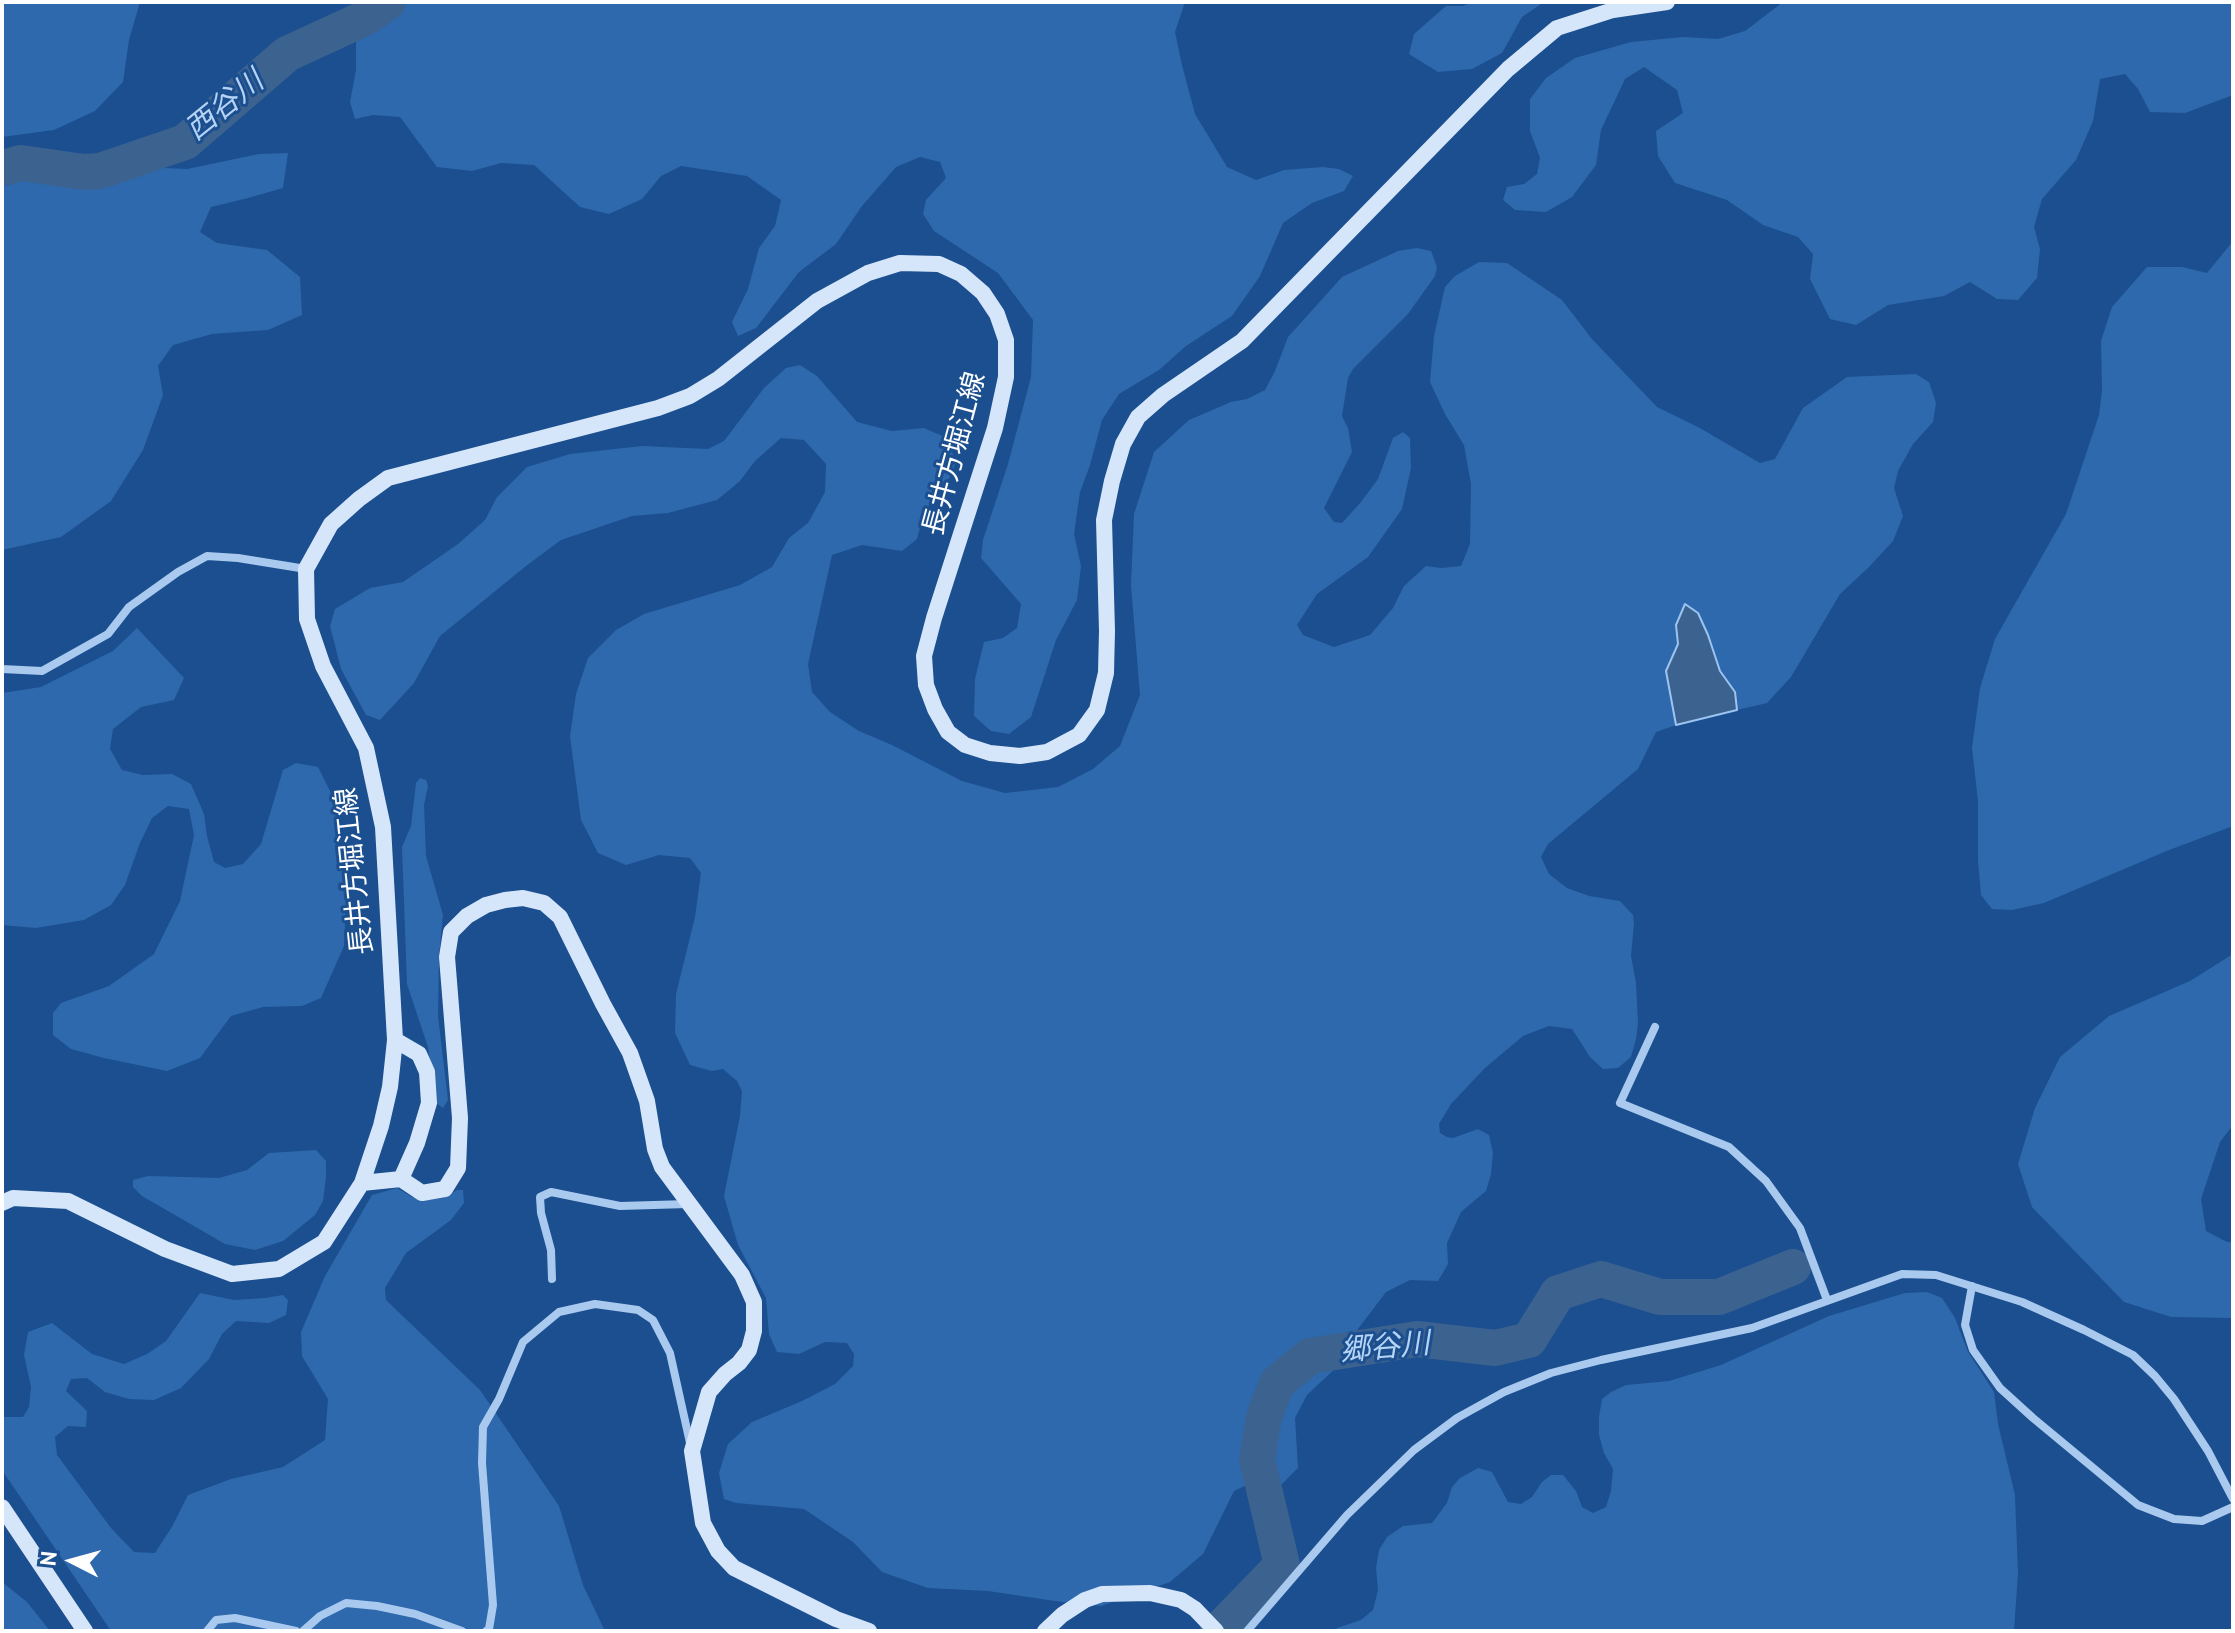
<!DOCTYPE html>
<html>
<head>
<meta charset="utf-8">
<style>
	body { margin:0 }
	#map { position:relative; width:2235px; height:1633px; overflow:hidden; background:#1b4f8f; font-family:"PT Sans",sans-serif }
	canvas { display:block }
	.frame { position:absolute; inset:0; border:4px solid #fff; pointer-events:none }
	.north { position:absolute; left:32px; top:1521px; width:80px; height:80px; -webkit-text-stroke:6px #1b4f8f; paint-order:stroke; rotate:276deg; font-size:22px; font-weight:700; line-height:32px; text-align:center; color:#fff }
	.north::after { content:''; display:block; margin:auto; width:28px; height:36px; background:#fff; clip-path:polygon(50% 0,100% 100%,50% 72%,0 100%) }
</style>
</head>
<body>
<div id="map">
<canvas width="2235" height="1633"></canvas>
<div class="frame"></div>
<div class="north">N</div>
</div>
<script>
const ctx = document.querySelector('canvas').getContext('2d');
ctx.lineJoin = 'round';
function fill(path, color) { ctx.fillStyle = color; ctx.fill(path, 'evenodd'); }
const shape = rows => new Path2D(rows.map(r => 'M' + r).join(''));
function stroke(path, color, width, dash) { ctx.strokeStyle = color; ctx.lineWidth = width; ctx.lineCap = dash ? 'butt' : 'round'; ctx.setLineDash(dash || []); ctx.stroke(path); }
function write(font, color, halo, rows, align = 'center') {
  ctx.font = font + ' "PT Sans","Noto Sans JP",sans-serif'; ctx.lineWidth = 6; ctx.setLineDash([]); ctx.textBaseline = 'middle'; ctx.strokeStyle = halo; ctx.fillStyle = color; for (const [text, x, y, turn = 0] of rows) {
    ctx.save(); ctx.translate(x, y); ctx.rotate((+turn || 0) * Math.PI / 180); ctx.textAlign = isNaN(turn) ? turn : align; if (halo) ctx.strokeText(text, 0, 0); ctx.fillText(text, 0, 0); ctx.restore();
  }
}
const green = shape([
	[2,2,140,2,129,40,123,82,95,111,54,130,2,137],
	[365,2,1185,2,1175,32,1182,65,1195,114,1227,167,1256,180,1284,170,1323,167,1339,169,1353,176,1344,191,1312,203,1283,223,1260,276,1232,316,1186,346,1159,370,1119,394,1102,420,1090,465,1080,492,1074,534,1081,566,1077,600,1056,640,1031,717,1009,734,991,731,974,716,975,679,984,642,1003,638,1017,628,1021,604,981,558,983,540,1008,464,1031,377,1033,320,998,273,934,231,923,214,926,200,946,178,940,162,920,157,896,167,862,206,836,244,799,272,756,328,738,336,732,322,748,289,759,248,775,226,781,200,747,176,681,166,661,176,642,199,609,214,580,207,534,165,501,163,472,171,437,167,400,117,373,115,355,119,350,102,356,70,356,33],
	[1473,2,1544,2,1522,17,1502,53,1472,69,1438,72,1409,54,1414,34,1446,6,1463,6],
	[1783,2,2233,2,2233,95,2185,113,2150,112,2138,89,2125,74,2100,79,2093,121,2076,160,2042,199,2034,227,2040,249,2037,278,2018,300,1997,299,1970,282,1944,296,1888,305,1856,325,1830,319,1810,279,1813,254,1798,237,1763,225,1727,200,1675,183,1658,156,1656,131,1683,113,1677,90,1644,67,1625,79,1601,130,1596,165,1572,197,1546,212,1515,210,1503,200,1507,187,1524,184,1537,174,1540,158,1530,131,1530,99,1546,78,1575,58,1631,42,1683,37,1718,39,1745,31],
	[288,153,283,188,248,198,211,207,200,232,217,243,267,250,300,277,302,315,268,330,212,334,173,345,158,366,163,395,143,450,111,501,61,537,2,550,2,187,46,172,121,166,187,169,259,154],
	[2233,241,2233,826,2169,850,2044,903,2012,910,1992,909,1981,895,1978,861,1978,801,1972,748,1980,688,1995,639,2066,514,2099,415,2102,390,2101,341,2112,307,2147,267,2182,267,2207,273],
	[1417,248,1431,251,1437,267,1435,276,1408,314,1353,369,1348,378,1342,416,1348,428,1352,452,1324,508,1334,522,1342,523,1361,502,1378,479,1393,438,1403,432,1410,438,1411,468,1402,509,1368,557,1317,594,1297,625,1303,635,1334,647,1370,635,1393,608,1404,586,1426,566,1441,568,1461,566,1470,544,1471,484,1464,445,1445,414,1430,382,1434,336,1445,287,1455,276,1479,262,1507,263,1562,300,1592,339,1657,407,1698,427,1760,463,1775,459,1803,408,1847,377,1916,374,1929,382,1936,403,1933,422,1913,444,1898,471,1894,488,1903,516,1893,541,1869,567,1840,594,1791,677,1767,703,1737,710,1735,692,1720,671,1708,635,1698,613,1676,625,1678,644,1666,671,1676,725,1656,732,1638,769,1548,844,1541,857,1549,874,1567,888,1589,896,1620,901,1633,915,1634,924,1631,956,1636,983,1638,1023,1636,1039,1631,1057,1618,1068,1603,1069,1590,1057,1572,1029,1549,1026,1523,1036,1485,1068,1451,1104,1439,1124,1440,1133,1447,1137,1453,1138,1478,1129,1489,1135,1493,1153,1491,1174,1486,1191,1461,1212,1447,1243,1448,1264,1438,1281,1410,1280,1386,1292,1355,1333,1339,1365,1307,1395,1295,1418,1298,1468,1281,1485,1247,1485,1234,1491,1203,1554,1170,1582,1101,1606,1055,1601,988,1591,928,1588,882,1572,853,1542,804,1509,736,1503,724,1499,719,1473,728,1444,752,1422,802,1401,835,1384,853,1366,854,1354,847,1343,825,1342,799,1354,777,1352,769,1334,766,1298,738,1245,724,1196,740,1116,742,1091,737,1081,723,1069,712,1071,690,1065,675,1033,676,994,695,917,701,873,690,858,659,855,626,865,598,853,581,820,570,736,576,694,588,658,616,630,644,614,740,585,772,567,789,538,808,523,825,492,826,464,804,440,781,438,755,461,740,481,717,500,668,513,632,516,561,540,526,566,440,636,414,683,380,720,366,715,341,669,330,626,335,609,370,588,403,582,458,544,485,520,497,497,527,467,570,454,642,446,708,449,724,441,764,388,786,368,800,365,817,376,857,422,892,431,924,428,949,439,955,464,950,477,936,493,923,516,917,539,902,551,862,545,832,555,808,664,812,692,830,712,859,731,892,745,962,781,1005,793,1058,787,1093,769,1120,746,1140,695,1131,585,1134,514,1154,452,1189,420,1231,402,1247,399,1265,390,1275,371,1288,337,1342,277,1398,251],
	[137,628,184,678,174,700,141,707,113,729,110,749,122,770,143,775,172,774,191,784,204,814,207,836,214,862,225,868,243,864,261,844,283,770,296,763,318,767,330,791,336,818,346,902,344,946,321,998,302,1006,263,1007,231,1016,200,1058,167,1071,104,1058,71,1049,53,1035,53,1013,61,1003,109,986,154,954,180,901,194,835,189,809,168,806,152,818,140,843,125,885,111,905,84,920,36,928,2,925,2,693,41,687,113,651],
	[420,778,426,780,428,786,424,805,426,856,443,915,439,956,438,1016,448,1100,443,1108,436,1103,428,1047,407,984,402,847,411,826,416,783],
	[2233,954,2233,1125,2220,1142,2201,1199,2206,1231,2227,1242,2233,1242,2233,1318,2171,1317,2124,1302,2032,1207,2018,1164,2035,1108,2060,1057,2109,1016,2190,981],
	[316,1150,326,1161,326,1177,323,1201,315,1215,283,1241,255,1250,225,1244,142,1196,133,1187,133,1180,148,1176,219,1178,247,1170,269,1153],
	[397,1188,412,1197,427,1200,444,1198,457,1190,463,1190,464,1203,451,1220,406,1253,385,1288,386,1300,480,1390,559,1506,583,1585,605,1631,111,1631,2,1470,2,1417,23,1417,29,1407,31,1387,24,1355,28,1332,52,1323,92,1354,124,1364,147,1354,166,1341,200,1293,234,1300,265,1298,283,1295,288,1300,286,1315,269,1323,236,1321,222,1334,209,1359,181,1388,154,1400,129,1399,105,1392,87,1378,71,1379,66,1391,87,1411,86,1427,68,1426,55,1437,57,1455,111,1528,134,1552,155,1553,173,1525,188,1495,231,1479,283,1467,325,1440,328,1399,302,1356,301,1332,325,1276,372,1195],
	[1927,1292,1942,1298,1955,1318,1968,1352,1994,1392,1998,1424,2015,1495,2018,1573,2014,1631,1335,1631,1337,1628,1361,1620,1373,1610,1378,1590,1376,1568,1379,1550,1387,1537,1403,1526,1432,1523,1447,1503,1452,1487,1460,1478,1478,1468,1492,1472,1508,1502,1521,1504,1532,1497,1542,1482,1551,1475,1563,1475,1576,1491,1582,1507,1593,1513,1606,1507,1611,1491,1613,1469,1604,1453,1599,1435,1599,1417,1602,1399,1611,1392,1626,1385,1669,1381,1721,1365,1829,1316,1905,1293],
	[2,1582,27,1602,50,1631,2,1631]
]);
const water = shape([
	[1685,604,1698,613,1708,635,1720,671,1735,692,1737,710,1676,725,1666,671,1678,644,1676,625,1685,604]
]);
const river = shape([
	[2,168,21,163,84,172,100,171,185,142,287,54,365,18,388,2],
	[1218,1631,1282,1565,1257,1459,1264,1417,1277,1383,1310,1356,1417,1339,1495,1348,1529,1340,1558,1293,1601,1279,1660,1297,1719,1297,1793,1267]
]);
const minor = shape([
	[2,669,42,671,108,634,129,607,178,572,207,556,238,558,306,569],
	[1655,1027,1620,1103,1729,1147,1766,1181,1800,1228,1827,1300],
	[552,1279,551,1250,541,1213,540,1197,551,1192,620,1206,688,1204],
	[1972,1286,1965,1325,1973,1350,2000,1388,2033,1418,2138,1505,2174,1519,2202,1521,2233,1507],
	[207,1631,216,1620,235,1618,296,1631],
	[303,1631,320,1616,346,1603,377,1606,415,1614,462,1631],
	[486,1631,489,1629,493,1605,482,1463,483,1427,499,1399,523,1342,559,1312,595,1304,638,1310,653,1320,670,1353,690,1443],
	[1247,1631,1347,1515,1414,1450,1457,1418,1504,1392,1551,1373,1601,1360,1752,1328,1902,1274,1936,1275,2022,1302,2084,1330,2133,1355,2155,1376,2174,1399,2208,1451,2233,1499]
]);
const secondary = shape([
	[395,1040,419,1054,427,1072,429,1103,417,1143,401,1179,422,1193,445,1189,458,1168,460,1118,447,957,451,932,467,916,486,905,505,900,523,898,544,903,560,917,603,1004,630,1053,647,1101,655,1149,662,1167,742,1275,754,1302,754,1331,749,1350,739,1363,725,1374,709,1392,692,1451,703,1523,718,1551,734,1568,836,1619,869,1631],
	[362,1183,401,1179],
	[2,1203,13,1198,68,1201,165,1249,232,1274,279,1269,324,1242,362,1183,381,1126,390,1087,395,1040,383,827,366,748,323,666,307,619,306,569,331,524,359,499,388,478,658,408,690,396,718,379,817,301,868,273,900,263,939,264,961,274,983,293,997,314,1006,340,1006,377,995,428,934,618,924,656,926,685,935,709,948,732,965,745,990,753,1020,756,1047,752,1079,735,1097,710,1106,673,1107,631,1104,520,1112,481,1123,444,1138,417,1163,395,1242,341,1508,69,1557,28,1613,10,1667,2],
	[2,1507,85,1631],
	[1045,1631,1062,1615,1085,1600,1102,1594,1150,1593,1181,1600,1195,1609,1216,1631]
]);
const streetNames = [
	["長井方堀江線",955,454,-75],
	["長井方堀江線",355,871,-96]
];
const waterNames = [
	["西谷川",225,106,-39],
	["郷谷川",1385,1348,-5]
];
fill(green, '#2e69ad');
fill(water, '#3c6290');
stroke(water, '#9cc4f0', 2);
stroke(river, '#3c6290', 36);
stroke(minor, '#a9c9ee', 8);
stroke(secondary, '#d6e6fa', 16);
write('28px', '#fff', '#1b4f8f', streetNames);
write('italic 30px', '#b5d3f5', '#1b4f8f', waterNames);
</script>
</body>
</html>
